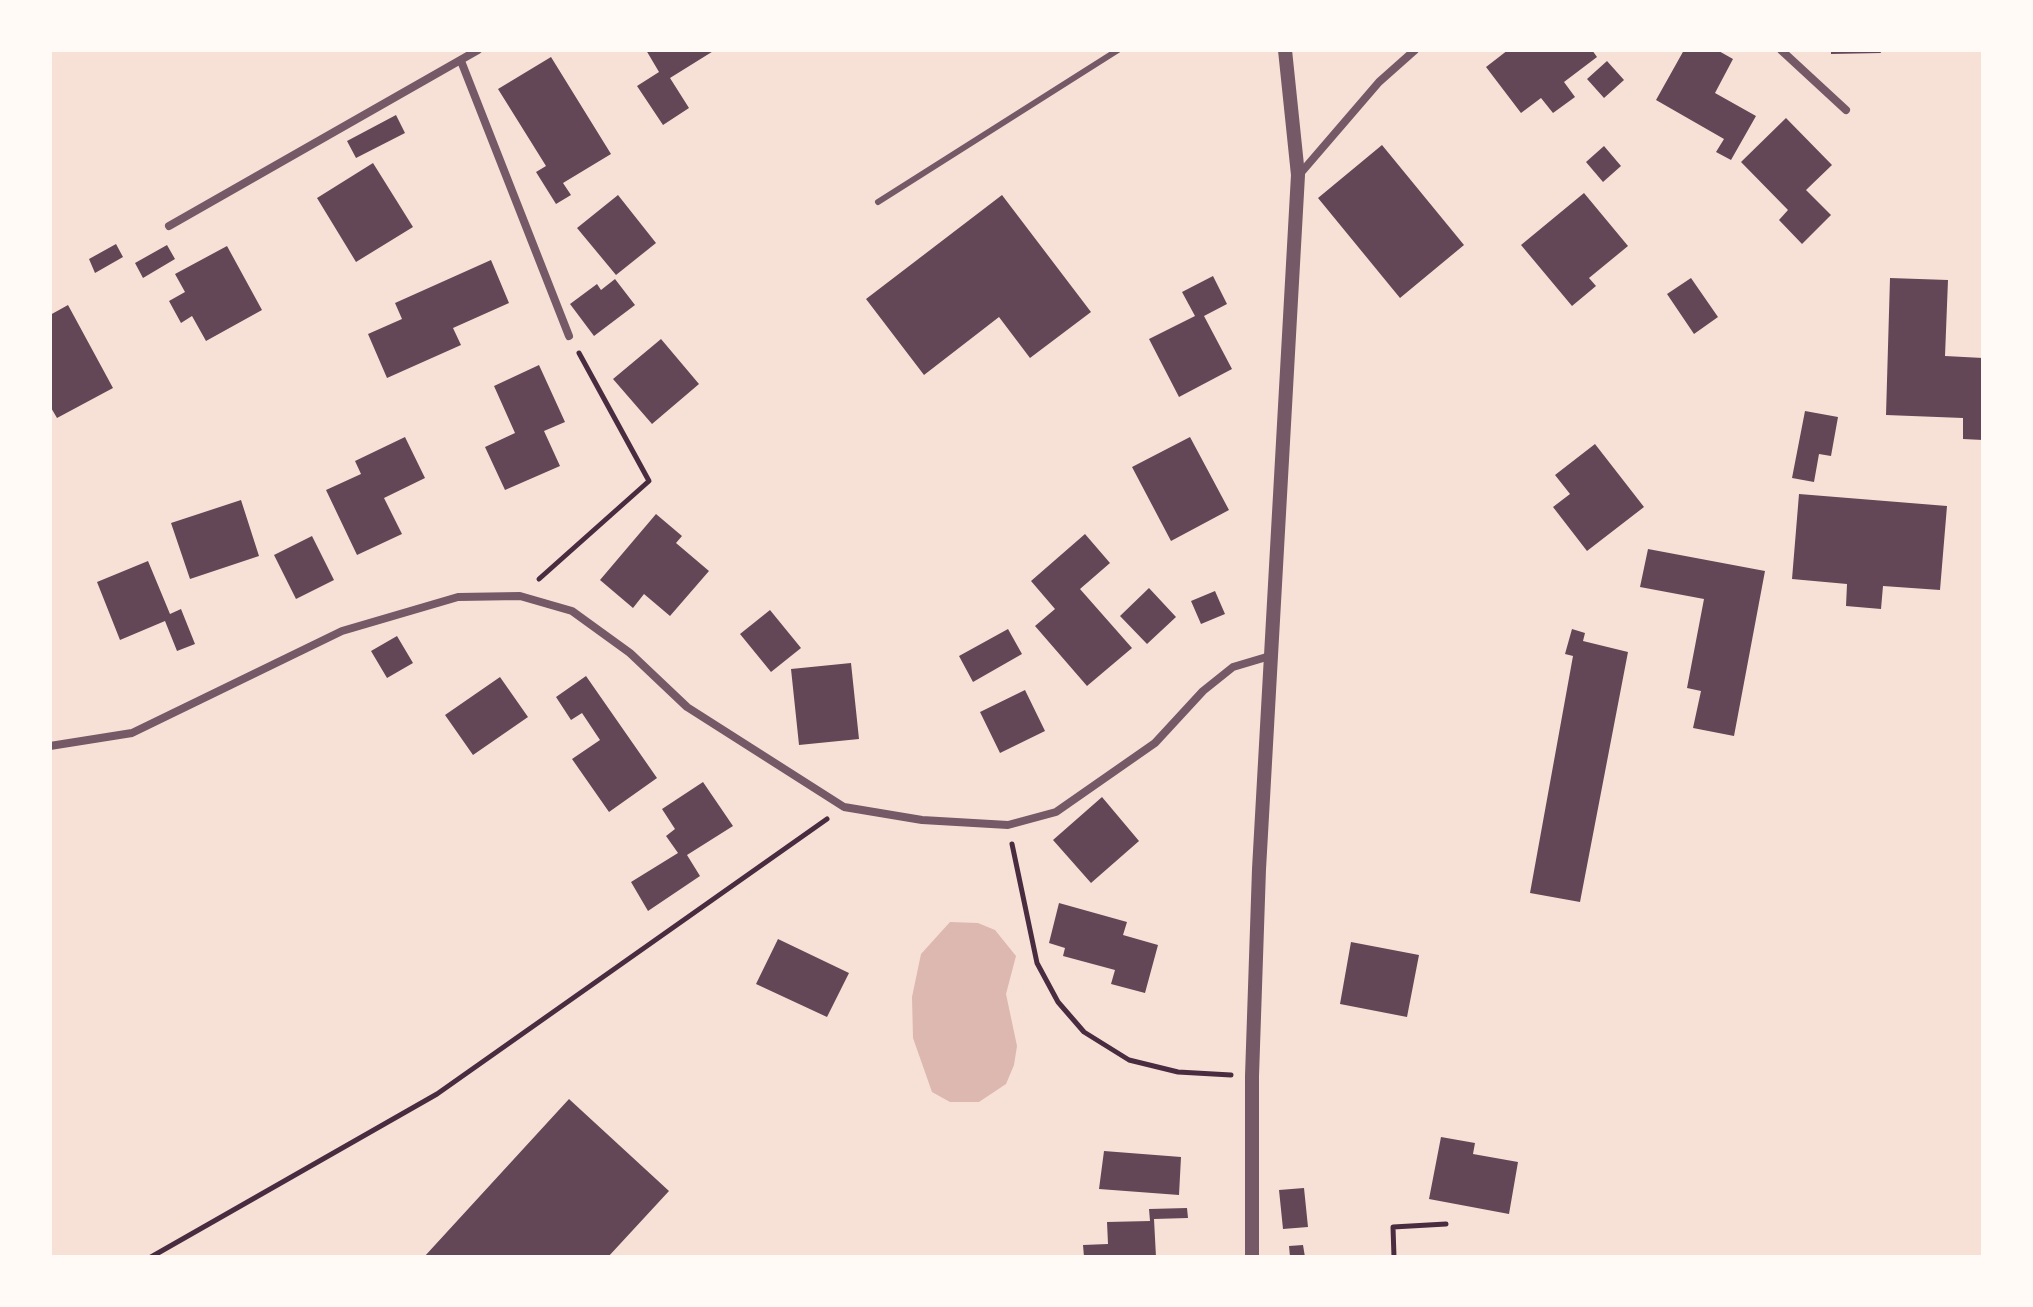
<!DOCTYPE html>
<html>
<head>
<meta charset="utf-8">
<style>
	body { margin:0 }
	#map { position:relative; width:2033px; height:1307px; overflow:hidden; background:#f7e1d7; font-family:Commissioner,sans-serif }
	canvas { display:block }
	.frame { position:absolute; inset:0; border:52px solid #fffaf5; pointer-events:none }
</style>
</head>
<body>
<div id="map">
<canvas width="2033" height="1307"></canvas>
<div class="frame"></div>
</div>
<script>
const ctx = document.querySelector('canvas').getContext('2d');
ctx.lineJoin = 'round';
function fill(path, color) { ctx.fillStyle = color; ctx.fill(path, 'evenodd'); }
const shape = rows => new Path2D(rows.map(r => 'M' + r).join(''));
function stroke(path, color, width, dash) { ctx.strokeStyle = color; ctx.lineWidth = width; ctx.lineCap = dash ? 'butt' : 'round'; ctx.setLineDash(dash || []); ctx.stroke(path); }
const water = shape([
	[950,922,978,923,995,930,1016,956,1006,994,1017,1046,1014,1065,1006,1084,979,1102,950,1102,932,1092,913,1038,912,997,921,954]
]);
const building = shape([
	[646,50,715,50,670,78,689,108,663,125,637,86,659,72],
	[1508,50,1592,50,1597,57,1564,82,1575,97,1553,113,1541,98,1521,113,1486,67],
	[1684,50,1717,50,1733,59,1715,93,1756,116,1731,160,1716,152,1724,139,1656,100],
	[1831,50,1880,50,1881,53,1831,54],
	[551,57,611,154,563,183,571,195,556,204,536,172,546,166,498,89],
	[1607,61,1624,80,1604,98,1587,79],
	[396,115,405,133,356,158,347,141],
	[1786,118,1832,165,1806,190,1831,215,1802,244,1779,220,1788,210,1741,162],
	[1382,145,1464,245,1400,298,1318,198],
	[1604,146,1621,166,1603,182,1586,162],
	[373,163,413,227,356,262,317,198],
	[1584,193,1628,246,1589,278,1596,286,1572,306,1521,245],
	[618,195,656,243,616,275,577,228],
	[1002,195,1091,312,1030,358,999,317,924,375,866,299],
	[116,244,123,257,95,273,89,259],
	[167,245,175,259,143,278,135,263],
	[227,246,262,310,206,341,192,316,181,323,169,301,185,292,175,274],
	[491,260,509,303,453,328,461,345,387,378,368,334,402,319,395,303],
	[1213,276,1227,304,1204,316,1232,369,1179,397,1149,339,1195,316,1182,292],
	[1691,278,1718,317,1694,334,1667,294],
	[1890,278,1948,280,1945,356,1983,358,1983,440,1963,439,1963,418,1886,415],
	[615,279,635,305,594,336,570,304,597,284,601,290],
	[68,305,113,388,57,418,50,406,50,315],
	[661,339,699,384,652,424,613,379],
	[539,365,565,422,544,431,560,466,505,490,485,447,515,433,494,386],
	[1805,411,1838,417,1831,456,1819,454,1814,482,1792,478],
	[405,437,425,478,384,498,402,534,357,555,326,490,361,474,355,461],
	[1190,437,1229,510,1171,541,1132,467],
	[1595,444,1644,507,1587,551,1553,507,1570,494,1555,475],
	[1799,494,1947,506,1940,590,1883,586,1881,609,1846,606,1847,584,1792,579],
	[241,500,259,556,190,579,171,523],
	[656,514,682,536,676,543,709,571,670,616,644,594,633,608,600,580],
	[1085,534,1110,563,1080,589,1132,648,1087,686,1035,626,1055,609,1031,581],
	[312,536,334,580,296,599,274,555],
	[1648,549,1765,571,1734,736,1693,728,1701,691,1687,688,1704,599,1640,587],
	[148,561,170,614,181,609,195,644,177,651,165,621,120,640,97,582],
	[1149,588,1176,617,1147,644,1120,616],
	[1215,591,1225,614,1201,624,1191,601],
	[770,610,801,648,771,672,740,634],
	[1008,629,1022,654,973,682,959,656],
	[1572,629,1585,633,1583,641,1628,652,1580,902,1530,893,1573,656,1565,654],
	[397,636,413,663,387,678,371,651],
	[851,663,859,739,799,745,791,669],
	[586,676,657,778,609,812,572,759,600,740,582,713,571,720,556,697],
	[500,677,528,717,473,755,445,715],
	[1025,690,1045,731,1000,753,980,712],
	[703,782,733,826,687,855,700,876,648,911,631,882,678,853,666,836,675,829,662,809],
	[1102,797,1139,841,1091,883,1053,840],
	[1059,903,1127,922,1123,935,1158,945,1145,993,1111,984,1115,970,1063,956,1065,948,1049,943],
	[778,939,849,973,827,1017,756,984],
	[1351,942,1419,955,1407,1017,1340,1004],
	[569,1099,669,1191,608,1257,424,1257],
	[1441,1137,1475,1143,1473,1154,1518,1162,1509,1214,1429,1199],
	[1104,1151,1181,1157,1179,1195,1099,1189],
	[1304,1188,1308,1227,1283,1229,1279,1190],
	[1187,1208,1188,1218,1154,1219,1156,1257,1084,1257,1083,1245,1108,1244,1107,1222,1150,1221,1149,1209],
	[1303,1245,1305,1257,1290,1257,1289,1246]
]);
const path = shape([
	[539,579,649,481,579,353],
	[1012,844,1037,963,1058,1002,1084,1032,1129,1060,1178,1072,1231,1075],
	[151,1257,437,1094,827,819],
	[1394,1257,1393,1227,1446,1224]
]);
const service = shape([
	[878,202,1118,50]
]);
const minor = shape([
	[1781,50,1846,110],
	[461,61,569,336],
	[1299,175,1379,82,1415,50],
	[169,226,478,50],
	[50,746,132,733,342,631,458,597,520,596,572,611,630,653,687,707,844,807,922,820,1008,825,1056,812,1155,743,1203,691,1233,667,1270,656]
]);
const tertiary = shape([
	[1252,1257,1252,1076,1259,869,1298,175,1285,50]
]);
fill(water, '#dcb8b0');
fill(building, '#644757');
stroke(path, '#4a2c40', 5);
stroke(service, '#755966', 6);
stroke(minor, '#755966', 8);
stroke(tertiary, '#755966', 14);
</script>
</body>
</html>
